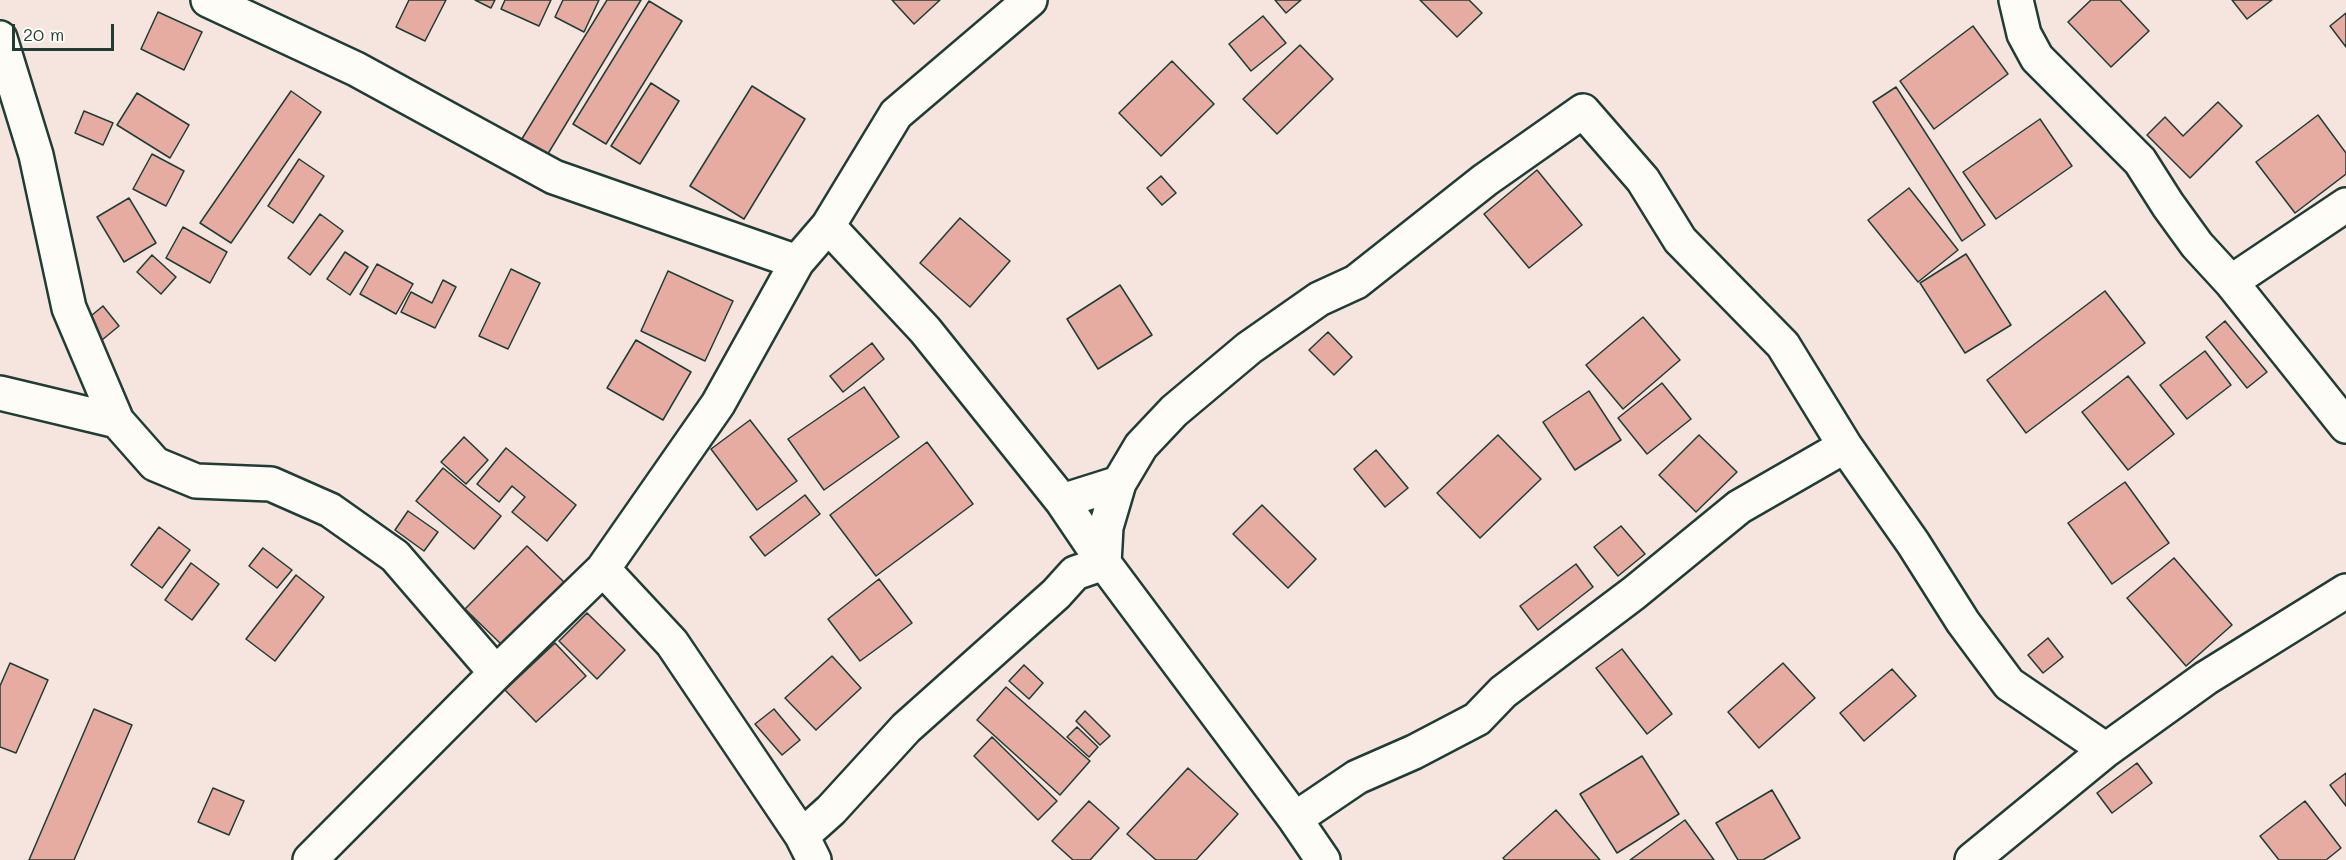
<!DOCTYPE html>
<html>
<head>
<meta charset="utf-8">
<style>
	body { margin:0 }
	#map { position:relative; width:2346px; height:860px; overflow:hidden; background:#f6e4de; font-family:Mali,sans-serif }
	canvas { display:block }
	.scale { position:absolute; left:12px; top:24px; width:102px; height:27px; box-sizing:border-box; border:3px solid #1f3d34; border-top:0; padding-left:8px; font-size:18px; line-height:21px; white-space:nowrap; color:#1f3d34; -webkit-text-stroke:4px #fdfcf7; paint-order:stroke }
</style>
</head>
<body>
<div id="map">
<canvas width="2346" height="860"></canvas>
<div class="scale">20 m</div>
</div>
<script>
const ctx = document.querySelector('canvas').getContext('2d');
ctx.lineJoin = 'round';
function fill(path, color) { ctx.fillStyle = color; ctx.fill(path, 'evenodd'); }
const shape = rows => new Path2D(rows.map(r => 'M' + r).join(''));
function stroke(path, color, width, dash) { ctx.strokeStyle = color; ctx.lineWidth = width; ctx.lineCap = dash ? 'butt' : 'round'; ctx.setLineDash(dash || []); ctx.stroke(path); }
const building = shape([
	[409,0,446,0,425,41,396,27,409,0],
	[475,0,495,0,491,8,475,0],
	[505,0,551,0,539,26,501,9,505,0],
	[563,0,599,0,584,32,555,17,563,0],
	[607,0,641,0,546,157,520,142,607,0],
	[892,0,940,0,914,24,892,0],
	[1275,0,1301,0,1286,13,1275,0],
	[1420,0,1469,0,1482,13,1457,37,1420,0],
	[2091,0,2120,0,2149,31,2111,67,2068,22,2091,0],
	[2232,0,2272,0,2247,19,2232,0],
	[649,1,682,21,606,144,573,124,649,1],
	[158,12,202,32,184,70,141,49,158,12],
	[2346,13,2346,47,2330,26,2346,13],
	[1263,16,1286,43,1251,71,1229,44,1263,16],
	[1973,26,2008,74,1934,129,1900,81,1973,26],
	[1300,45,1333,79,1277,134,1243,99,1300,45],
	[1172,61,1214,104,1161,156,1119,113,1172,61],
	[651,83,679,101,640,164,611,146,651,83],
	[752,86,805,119,744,219,690,186,752,86],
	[1896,87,1985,225,1962,241,1873,102,1896,87],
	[291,91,321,112,231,243,200,223,291,91],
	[137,93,189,125,170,158,117,125,137,93],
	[2218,102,2242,126,2190,178,2147,135,2165,117,2183,136,2218,102],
	[84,111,113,123,103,145,75,133,84,111],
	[2318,115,2346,153,2346,174,2295,213,2256,162,2318,115],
	[2040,119,2072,166,1996,219,1963,172,2040,119],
	[152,154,184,171,166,206,133,189,152,154],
	[299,159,324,176,293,223,268,206,299,159],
	[1537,170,1582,225,1529,268,1484,214,1537,170],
	[1161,176,1176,193,1162,205,1147,188,1161,176],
	[1909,188,1958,250,1918,282,1868,220,1909,188],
	[129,198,156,243,124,262,97,217,129,198],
	[320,214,343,231,310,275,288,258,320,214],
	[960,218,1010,261,970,307,920,263,960,218],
	[183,227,227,252,210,283,166,258,183,227],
	[345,252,368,267,350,295,327,279,345,252],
	[1966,254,2011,325,1965,353,1920,283,1966,254],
	[152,255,176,277,161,294,137,272,152,255],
	[377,264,413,284,396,314,360,294,377,264],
	[511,269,540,283,508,349,479,336,511,269],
	[668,271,733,301,705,361,641,331,668,271],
	[443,280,456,287,435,328,401,312,411,292,432,303,443,280],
	[1120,285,1152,335,1098,369,1067,319,1120,285],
	[2105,291,2145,343,2026,433,1987,380,2105,291],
	[103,306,119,326,102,340,86,320,103,306],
	[1643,317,1680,360,1623,409,1586,365,1643,317],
	[2225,321,2267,372,2247,388,2206,337,2225,321],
	[1328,332,1352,357,1334,375,1309,350,1328,332],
	[636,340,691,372,663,420,607,388,636,340],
	[872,343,884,359,843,392,830,376,872,343],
	[2205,351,2231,385,2187,419,2160,385,2205,351],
	[2128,376,2174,434,2128,470,2082,412,2128,376],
	[1662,383,1691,419,1647,454,1618,418,1662,383],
	[864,387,899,437,824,490,788,439,864,387],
	[1589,391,1621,440,1575,470,1543,422,1589,391],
	[750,420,797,481,757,510,711,449,750,420],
	[1498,435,1541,479,1480,538,1437,493,1498,435],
	[1699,435,1737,472,1696,512,1659,475,1699,435],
	[464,437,488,460,466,484,441,462,464,437],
	[927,442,973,504,876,576,830,515,927,442],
	[506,448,576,505,547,541,512,512,525,497,512,486,499,502,477,484,506,448],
	[1376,450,1408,488,1385,507,1354,469,1376,450],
	[443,468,501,516,474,549,416,501,443,468],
	[2125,482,2169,543,2112,584,2068,523,2125,482],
	[805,495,820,514,765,556,750,537,805,495],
	[1262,505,1316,559,1288,588,1233,534,1262,505],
	[408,511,438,532,424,551,395,530,408,511],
	[1621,526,1645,554,1618,576,1594,547,1621,526],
	[159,527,190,550,162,588,131,565,159,527],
	[527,546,564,582,502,645,465,609,527,546],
	[263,548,292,570,277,588,249,566,263,548],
	[2174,558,2232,625,2186,666,2127,598,2174,558],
	[191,563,219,584,192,620,165,600,191,563],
	[1576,564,1593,587,1538,630,1520,606,1576,564],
	[296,575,324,597,275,661,246,639,296,575],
	[879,579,912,623,860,661,828,619,879,579],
	[587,613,625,650,597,679,559,641,587,613],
	[2048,638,2063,657,2043,673,2028,655,2048,638],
	[555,643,586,676,536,722,505,690,555,643],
	[1622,649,1672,714,1647,734,1596,668,1622,649],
	[832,656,861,688,816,730,785,698,832,656],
	[10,663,48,680,16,753,0,747,0,686,10,663],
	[1783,663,1815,698,1759,748,1728,712,1783,663],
	[1024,665,1043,683,1029,699,1009,681,1024,665],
	[1892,669,1916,696,1864,741,1840,713,1892,669],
	[1006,687,1090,761,1060,795,977,720,1006,687],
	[94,709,132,725,74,860,29,860,94,709],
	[774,709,800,740,782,755,755,724,774,709],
	[1085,711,1110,736,1100,745,1076,721,1085,711],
	[1077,727,1098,747,1089,757,1067,737,1077,727],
	[992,737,1057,801,1038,820,974,756,992,737],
	[1642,756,1679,814,1617,853,1580,794,1642,756],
	[2137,763,2152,783,2112,813,2097,793,2137,763],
	[1188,768,1238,814,1196,860,1156,860,1127,834,1188,768],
	[2346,773,2346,806,2330,785,2346,773],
	[213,788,244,801,229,835,198,822,213,788],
	[1772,790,1800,838,1763,860,1738,860,1716,823,1772,790],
	[1089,801,1119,828,1090,860,1073,860,1052,841,1089,801],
	[2305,801,2341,848,2326,860,2279,860,2260,836,2305,801],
	[1556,810,1600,860,1505,860,1503,858,1556,810],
	[1685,820,1714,860,1630,860,1685,820]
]);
const minor = shape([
	[208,0,356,69,554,177,797,262],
	[2016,0,2024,34,2037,58,2140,161,2168,205,2197,245,2231,282,2346,426],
	[0,38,36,155,69,308,117,421,155,464,196,481,271,484,330,510,395,556,496,673],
	[828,226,925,330,1062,501,1104,563,1295,819,1323,860],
	[2231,282,2346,205],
	[0,393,117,421],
	[1062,501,1119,483],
	[603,569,672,643,802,836,814,860],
	[1295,819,1357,777,1414,752,1477,719,1503,692,1634,593,1739,507,1845,446],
	[802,836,831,810,906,728,1056,594,1075,573,1104,563,1106,527,1119,483,1141,446,1174,411,1249,348,1319,299,1356,282,1485,180,1583,111,1643,180,1680,240,1783,345,1845,446,1913,543,1963,622,2009,684,2106,750],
	[310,860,496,673,603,569,718,404,797,262,828,226,896,114,1030,0],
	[1972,860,2106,750,2206,678,2346,591]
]);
fill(building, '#e6aca2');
stroke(building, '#1f3d34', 1.5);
stroke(minor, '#1f3d34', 38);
stroke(minor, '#fdfcf7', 33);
</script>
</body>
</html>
